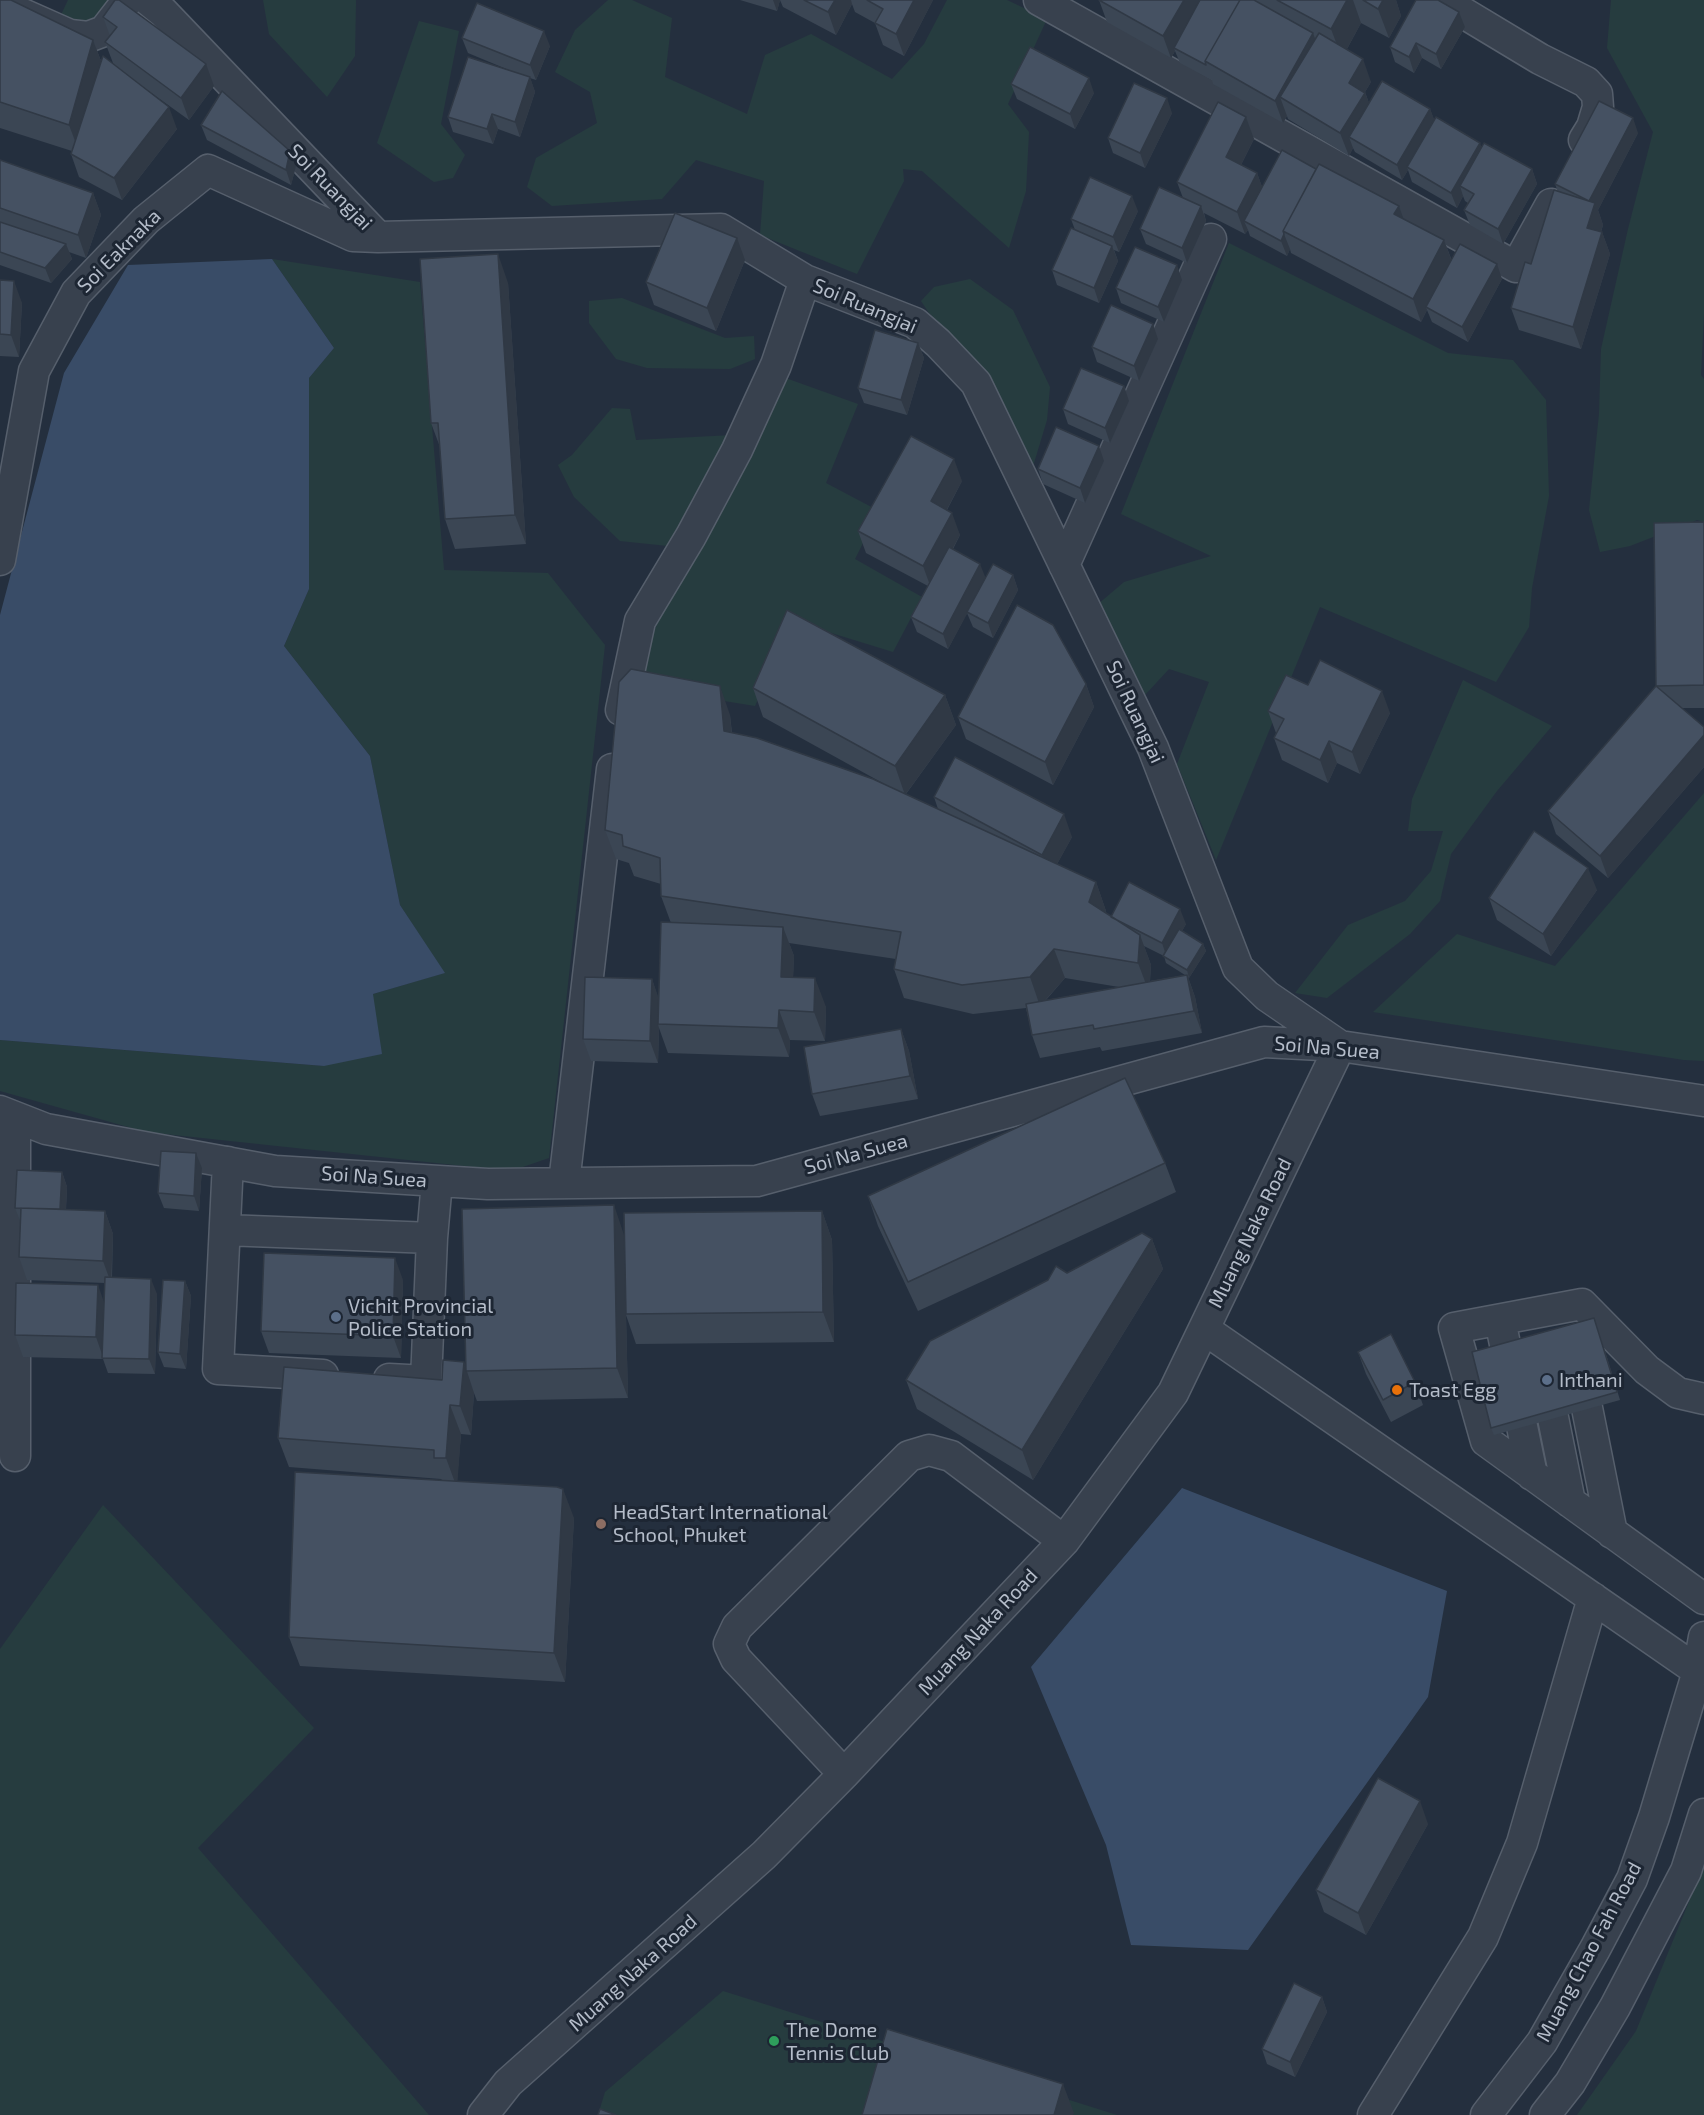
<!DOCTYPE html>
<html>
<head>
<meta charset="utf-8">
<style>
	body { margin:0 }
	canvas { display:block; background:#242f3e }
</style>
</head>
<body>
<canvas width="1704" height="2115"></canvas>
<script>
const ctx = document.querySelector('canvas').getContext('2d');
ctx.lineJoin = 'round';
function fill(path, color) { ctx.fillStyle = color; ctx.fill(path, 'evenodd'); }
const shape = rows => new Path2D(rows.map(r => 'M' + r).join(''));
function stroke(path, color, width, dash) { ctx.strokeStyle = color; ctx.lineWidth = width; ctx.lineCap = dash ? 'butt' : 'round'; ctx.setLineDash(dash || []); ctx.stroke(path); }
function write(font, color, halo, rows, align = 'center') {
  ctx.font = font + ' "Exo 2",sans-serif'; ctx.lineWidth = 6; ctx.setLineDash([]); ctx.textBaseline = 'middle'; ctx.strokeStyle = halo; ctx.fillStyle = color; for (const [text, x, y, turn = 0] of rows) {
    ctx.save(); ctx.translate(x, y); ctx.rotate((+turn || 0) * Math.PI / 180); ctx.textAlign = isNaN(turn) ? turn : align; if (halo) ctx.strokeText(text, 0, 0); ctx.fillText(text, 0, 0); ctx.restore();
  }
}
const green = shape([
	[68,0,124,0,101,26,59,19],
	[263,0,356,0,355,56,327,97,269,34],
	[608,0,632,0,672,18,665,77,747,114,765,55,811,34,892,79,924,44,947,0,1007,0,1047,19,1008,104,1029,132,1026,191,1009,248,922,171,903,169,904,181,857,274,760,235,764,181,696,160,662,199,552,206,527,187,536,158,597,123,590,92,555,72,575,30],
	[1611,0,1704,0,1704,314,1701,375,1704,379,1704,522,1697,520,1630,546,1600,552,1589,510,1599,414,1601,349,1628,229,1653,132,1607,48],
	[419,21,459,31,441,124,465,155,453,178,434,182,377,143],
	[1229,243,1448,353,1513,360,1546,400,1549,496,1532,588,1529,627,1496,682,1320,607,1216,860,1177,764,1209,682,1169,669,1145,695,1097,605,1124,582,1211,556,1121,514],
	[272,259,420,282,444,570,548,573,605,645,549,1158,511,1171,146,1132,0,1091,0,1040,324,1066,373,994,444,973,400,905,370,756,284,646,309,589,309,378,334,348],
	[970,279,1013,310,1050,387,1047,420,1031,473,967,351,929,313,921,301,934,287],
	[622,298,725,338,754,336,755,359,730,369,647,368,616,359,589,323,589,301],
	[780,376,858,404,826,483,879,511,855,559,922,597,893,652,802,624,785,640,755,706,638,687,651,638,668,598],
	[612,408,630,409,636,440,733,435,668,546,620,541,574,497,558,465,572,455],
	[1463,680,1552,726,1497,791,1451,854,1440,901,1410,934,1327,998,1295,993,1348,925,1405,901,1431,871,1443,831,1408,831,1412,799],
	[1704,793,1704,1061,1684,1060,1373,1012,1457,934,1555,966],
	[103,1505,314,1728,198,1848,429,2115,0,2115,0,1649],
	[1704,1865,1704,2115,1577,2115,1636,2031],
	[723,1991,1117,2115,598,2115,605,2092]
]);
const water = shape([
	[272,259,334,348,309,378,309,589,284,646,370,756,400,905,445,973,373,994,382,1054,324,1066,0,1040,0,615,64,373,128,265],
	[1182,1488,1447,1591,1428,1697,1248,1950,1131,1945,1106,1845,1031,1667]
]);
const minor = shape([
	[148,0,163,12,378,237],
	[1039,0,1516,267,1551,204],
	[1442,0,1540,59,1586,82,1597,94,1598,107,1592,127,1584,140],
	[0,4,70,35,88,37,104,31,128,0],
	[0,560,34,371,76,293,146,220,208,170,353,236,378,237,721,229,805,280,915,323,938,343,976,383,1153,748,1238,968,1267,996,1340,1046],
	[1064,565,1211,239],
	[621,710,640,621,691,536,737,450,776,365,805,280],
	[0,1111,46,1129,275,1171,488,1184,757,1181,1264,1042,1340,1046,1704,1101],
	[228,1162,218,1369,323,1375],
	[564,1183,612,769],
	[225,1230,432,1238],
	[1500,1320,1532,1475],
	[1204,1329,1698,1671],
	[1579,1368,1612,1533],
	[1545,1378,1570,1502],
	[389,1379,426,1381,432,1238,437,1181],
	[1704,1399,1678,1393,1647,1370,1582,1304,1454,1328,1486,1441,1704,1599],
	[15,1456,15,1117],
	[844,1774,736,1659,729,1644,737,1627,909,1456,929,1450,951,1456,1064,1541],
	[483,2115,508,2083,764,1855,844,1774,1064,1541,1173,1393,1340,1046],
	[1373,2115,1483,1937,1522,1843,1593,1598],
	[1486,2115,1542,2042,1595,1949,1632,1879,1654,1817,1698,1671,1704,1637],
	[1545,2115,1570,2083,1615,2007,1686,1871,1704,1814]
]);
const wall = shape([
	[0,0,93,40,101,61,113,63,105,42,110,36,103,17,214,86,189,120,143,87,177,129,122,200,79,177,71,154,72,151,0,128],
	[740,0,780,0,777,11],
	[780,0,933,0,904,56,883,45,875,23,855,12,852,4,836,35,783,7],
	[1099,0,1396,0,1401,16,1389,38,1361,23,1347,49,1371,82,1365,92,1369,103,1430,109,1434,120,1482,147,1532,169,1537,184,1503,244,1470,225,1464,210,1468,203,1465,201,1463,196,1457,208,1412,182,1408,170,1402,180,1355,152,1353,148,1349,156,1288,119,1287,116,1283,123,1213,84,1212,80,1180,63,1175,51,1171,58,1107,22],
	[1459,12,1465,27,1441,69,1422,58,1414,73,1395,62,1390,47],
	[462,38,550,46,536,80,530,78,535,92,520,137,498,129,493,144,453,132,448,117,516,73,468,53],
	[1011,84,1094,93,1075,129,1017,99],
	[1172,113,1145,168,1113,153,1108,138],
	[1246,117,1254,139,1241,165,1257,173,1262,187,1316,169,1399,206,1404,219,1444,240,1452,261,1502,279,1468,342,1432,322,1427,310,1421,322,1291,253,1290,249,1287,256,1250,236,1248,230,1245,234,1204,213,1206,221,1187,263,1146,244,1140,229,1183,198,1177,182],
	[201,125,296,166,291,185,207,140],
	[1638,133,1598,210,1603,225,1601,232,1602,232,1610,254,1581,349,1519,330,1511,308,1531,264,1558,192,1555,184],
	[0,160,93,193,101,215,86,258,69,252,72,259,51,283,0,265],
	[1138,211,1119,252,1114,250,1118,261,1099,303,1057,285,1052,270,1075,230,1071,219],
	[745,260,716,331,654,305,646,282],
	[0,280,22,303,19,357,0,356],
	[1182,280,1164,322,1121,303,1116,288],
	[508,283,526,544,455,549,445,519,440,447,431,423],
	[1153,324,1158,339,1139,381,1097,362,1092,347],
	[918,343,924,358,907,415,864,403,858,388],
	[1124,386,1129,401,1110,443,1068,424,1063,409],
	[1104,461,1085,503,1043,484,1038,469],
	[962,481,947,510,960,535,953,549,986,578,1013,575,1018,590,993,638,973,627,967,613,948,649,917,632,911,617,928,586,866,553,858,531],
	[1704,522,1704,708,1682,708,1704,727,1704,767,1608,878,1556,834,1548,811,1656,686],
	[1086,684,1094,707,1053,785,966,739,958,717],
	[1308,685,1390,713,1360,774,1337,763,1328,783,1282,760,1274,738,1276,733,1268,711],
	[753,688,945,695,956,725,906,794,938,809,934,797,1072,837,1057,864,1096,882,1106,911,1106,913,1111,916,1186,924,1182,931,1203,944,1206,951,1189,978,1188,977,1195,997,1202,1033,1102,1051,1100,1047,1040,1058,1032,1035,1026,1008,973,1014,904,998,894,969,896,959,789,943,794,956,793,977,826,1007,825,1041,790,1040,789,1057,668,1053,659,1028,658,1063,591,1061,583,1039,652,979,658,998,671,923,661,896,661,884,634,876,629,863,616,859,605,830,730,715,732,733,888,786,763,717],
	[1144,946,1164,956,1166,963,1185,975,1150,981,1151,965],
	[1065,978,1119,987,1046,1000],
	[1597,890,1551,956,1497,920,1489,898],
	[901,1029,909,1051,918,1099,820,1116,812,1094],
	[196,1153,202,1168,199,1211,164,1208,158,1193],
	[1165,1163,1176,1192,918,1311,878,1226,868,1196],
	[62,1172,67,1187,66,1210,105,1211,113,1234,112,1277,157,1294,155,1374,108,1373,103,1359,23,1357,15,1335,104,1303,105,1283,27,1280,19,1257,21,1223,15,1208],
	[822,1211,832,1240,834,1342,636,1344,626,1315,628,1398,477,1401,474,1393,471,1435,461,1434,457,1481,574,1518,565,1682,300,1666,289,1637,442,1480,441,1479,289,1467,278,1438,442,1380,464,1362,466,1368,624,1235,625,1287],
	[1152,1239,1163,1269,1033,1480,917,1409,906,1380],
	[403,1280,401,1358,269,1353,261,1331],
	[185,1281,191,1296,186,1369,164,1367,158,1352],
	[1597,1325,1620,1400,1494,1435,1491,1428],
	[1358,1352,1415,1382,1423,1405,1391,1422,1366,1374],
	[1428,1824,1366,1935,1324,1912,1316,1890],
	[1322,1997,1327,2012,1295,2077,1267,2064,1262,2049]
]);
const shadedWall = shape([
	[773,0,780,0,777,11],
	[835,0,851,0,852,4,836,35,828,12],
	[914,0,933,0,904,56,896,34],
	[1184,0,1205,0,1174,48,1175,51,1171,58,1163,36],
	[1347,0,1353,0,1361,23,1342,58,1331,29],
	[1382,0,1396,0,1401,16,1389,38,1378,9],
	[1459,12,1465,27,1441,69,1436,54],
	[544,31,550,46,536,80,530,65],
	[1313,33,1321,55,1280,97,1287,116,1283,123,1275,101],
	[93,40,104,69,80,154,69,125],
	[1416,43,1422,58,1414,73,1409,57],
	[1363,59,1371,82,1357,105,1349,83],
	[206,64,214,86,189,120,181,98],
	[530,77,535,92,520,137,515,122],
	[1089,78,1094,93,1075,129,1070,114],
	[1365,93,1374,115,1349,137,1353,148,1349,156,1340,133],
	[1167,98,1172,113,1145,168,1140,153],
	[169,107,177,129,122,200,114,178],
	[1430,109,1436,124,1407,167,1408,170,1402,180,1397,165],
	[492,114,498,129,493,144,487,129],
	[1246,117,1254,139,1234,179,1226,157],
	[1633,118,1638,133,1598,210,1603,225,1595,250,1587,228,1589,201],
	[1480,143,1486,158,1460,186,1463,196,1457,208,1451,193],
	[290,151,296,166,291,185,286,170],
	[1532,169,1537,184,1503,244,1498,229],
	[1257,173,1265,195,1244,221,1248,230,1245,234,1237,212],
	[93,193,101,215,86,258,78,235],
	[1132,196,1138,211,1119,252,1113,237],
	[1201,206,1206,221,1187,263,1182,248],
	[1399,206,1407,228,1394,214],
	[1602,232,1610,254,1581,349,1573,327],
	[1284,234,1290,249,1287,256,1281,241],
	[737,238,745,260,716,331,707,308],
	[1444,240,1452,262,1426,307,1427,310,1421,322,1413,299],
	[66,244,72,259,51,283,45,268],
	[1112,246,1118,261,1099,303,1094,288],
	[498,254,508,283,526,544,515,515],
	[1497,264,1502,279,1468,342,1462,327],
	[1177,265,1182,280,1164,322,1158,307],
	[14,281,22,303,19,357,11,335],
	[1153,324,1158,339,1139,381,1134,366],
	[918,343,924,358,907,415,901,400],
	[1124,386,1129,401,1110,443,1105,428],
	[1099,446,1104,461,1085,503,1080,488],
	[954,459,962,481,939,524,931,501],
	[952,513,960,535,931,588,923,566],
	[980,564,986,579,948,649,943,634],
	[1013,575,1018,590,993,638,988,623],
	[1086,684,1094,707,1053,785,1045,762],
	[720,686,730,715,734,760,724,731],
	[1382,691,1390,713,1360,774,1352,752],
	[945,695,956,725,905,795,895,766],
	[1704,735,1704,767,1608,878,1600,856],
	[1329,741,1337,763,1328,783,1320,760],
	[1064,814,1072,837,1050,877,1042,855],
	[1588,868,1597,890,1551,956,1543,934],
	[1096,882,1106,911,1099,931,1089,902],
	[1180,909,1186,924,1167,958,1162,943],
	[783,927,794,956,792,1006,781,977],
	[1140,935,1151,965,1149,992,1138,963],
	[1203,944,1206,951,1189,978,1187,970],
	[1054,949,1065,978,1040,1006,1030,977],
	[1187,975,1195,997,1202,1033,1194,1011],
	[815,978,826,1007,825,1041,814,1012],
	[652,979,660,1002,658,1024,659,1028,658,1063,650,1041],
	[779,1010,790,1040,789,1057,778,1028],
	[901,1029,909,1051,918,1099,910,1076],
	[196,1153,202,1168,199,1211,194,1196],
	[62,1172,67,1187,65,1225,60,1210],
	[614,1205,624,1235,628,1398,617,1368],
	[105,1211,113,1234,111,1283,103,1261],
	[822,1211,832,1240,834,1342,823,1312],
	[1152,1239,1163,1269,1033,1480,1022,1450],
	[395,1258,403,1280,401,1358,393,1336],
	[151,1279,157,1294,155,1374,149,1359],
	[185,1281,191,1296,186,1369,180,1354],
	[98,1285,106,1308,104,1360,96,1337],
	[464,1362,474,1393,471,1435,460,1406],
	[450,1405,461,1434,457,1488,446,1458],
	[563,1489,574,1518,565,1682,554,1653],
	[1420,1801,1428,1824,1366,1935,1358,1913],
	[1322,1997,1327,2012,1295,2077,1290,2062],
	[1063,2084,1074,2113,1073,2115,1054,2115]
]);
const building = shape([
	[0,0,11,0,93,40,69,125,0,102,0,0],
	[115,0,119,0,206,64,181,98,105,42,117,27,103,17,115,0],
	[804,0,835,0,828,12,804,0],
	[867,0,914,0,896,34,875,23,883,9,867,0],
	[1099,0,1184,0,1163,36,1099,0],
	[1200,0,1240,0,1205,61,1206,65,1174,48,1200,0],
	[1240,0,1254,0,1313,33,1275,101,1205,61,1240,0],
	[1277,0,1347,0,1331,29,1277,0],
	[1363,0,1383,0,1378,9,1363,0],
	[1416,0,1438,0,1459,12,1436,54,1416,43,1409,57,1390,47,1416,0],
	[477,3,544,31,530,65,462,38,477,3],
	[1319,33,1363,59,1349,83,1365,93,1340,133,1280,97,1319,33],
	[1030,47,1089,78,1070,114,1011,84,1030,47],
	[103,56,169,107,114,178,71,154,103,56],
	[468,57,530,77,515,122,492,114,487,129,448,117,468,57],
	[1382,81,1430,109,1397,165,1349,137,1382,81],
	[1134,83,1167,98,1140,153,1108,138,1134,83],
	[222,91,290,151,286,170,201,125,222,91],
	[1599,101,1633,118,1589,201,1555,184,1599,101],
	[1218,102,1246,117,1226,157,1257,173,1237,212,1177,182,1218,102],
	[1436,117,1480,143,1451,193,1407,167,1436,117],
	[1484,143,1532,169,1498,229,1464,210,1474,194,1460,186,1484,143],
	[1282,150,1316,169,1283,231,1284,234,1281,241,1244,221,1282,150],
	[0,160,93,193,78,235,0,208,0,160],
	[1319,164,1399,206,1394,214,1444,240,1413,299,1283,231,1319,164],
	[1090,177,1132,196,1113,237,1071,219,1090,177],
	[1159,187,1201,206,1182,248,1140,229,1159,187],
	[1554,190,1595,203,1587,228,1602,232,1573,327,1511,308,1525,262,1531,264,1554,190],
	[675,213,737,238,707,308,646,282,675,213],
	[0,222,66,244,45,268,0,252,0,222],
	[1071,228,1112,246,1094,288,1052,270,1071,228],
	[1460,244,1497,264,1462,327,1426,307,1460,244],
	[1135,247,1177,265,1158,307,1116,288,1135,247],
	[498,254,515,515,445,519,438,423,431,423,420,259,498,254],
	[0,280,14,281,11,335,0,334,0,280],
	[1111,305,1153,324,1134,366,1092,347,1111,305],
	[875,330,918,343,901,400,858,388,875,330],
	[1081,368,1124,386,1105,428,1063,409,1081,368],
	[1056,427,1099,446,1080,488,1038,469,1056,427],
	[911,436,954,459,931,501,952,513,923,566,858,531,911,436],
	[1704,522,1704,685,1656,686,1704,727,1704,735,1600,856,1548,811,1656,686,1654,523,1704,522],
	[949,547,980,564,943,634,911,617,949,547],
	[993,564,1013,575,988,623,967,612,993,564],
	[1017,605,1053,625,1086,684,1045,762,958,717,1017,605],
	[787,610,945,695,895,766,753,688,787,610],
	[1320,660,1382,691,1352,752,1329,741,1320,760,1274,738,1284,719,1268,711,1286,675,1308,685,1320,660],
	[631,669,720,686,724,731,757,738,873,779,1096,882,1089,902,1140,935,1138,963,1054,949,1030,977,962,985,894,969,901,932,661,896,660,858,623,846,622,835,605,830,619,682,631,669],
	[955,757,1064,814,1042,855,934,797,955,757],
	[1534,831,1588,868,1543,934,1489,898,1534,831],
	[1129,882,1180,909,1162,943,1111,917,1129,882],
	[661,922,783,927,781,977,815,978,814,1012,779,1010,778,1028,658,1024,661,922],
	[1179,929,1203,944,1187,970,1163,956,1179,929],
	[1187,975,1194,1011,1094,1029,1093,1025,1032,1035,1026,1004,1187,975],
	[585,977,652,979,650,1041,583,1039,585,977],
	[901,1029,910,1076,812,1094,804,1047,901,1029],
	[1125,1078,1165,1163,908,1282,868,1196,1125,1078],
	[161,1151,196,1153,194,1196,158,1193,161,1151],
	[17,1170,62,1172,60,1209,15,1208,17,1170],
	[614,1205,617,1368,466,1371,462,1209,614,1205],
	[21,1208,105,1211,103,1261,19,1257,21,1208],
	[822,1211,823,1312,626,1314,624,1213,822,1211],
	[1142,1233,1152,1239,1022,1450,906,1380,930,1341,1048,1280,1056,1266,1067,1273,1142,1233],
	[264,1253,395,1258,393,1336,261,1331,264,1253],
	[105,1277,151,1279,149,1359,102,1358,105,1277],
	[163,1280,185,1281,180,1354,158,1352,163,1280],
	[16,1283,98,1285,96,1337,15,1335,16,1283],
	[1594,1318,1617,1392,1491,1428,1472,1352,1594,1318],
	[1391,1334,1415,1382,1383,1400,1358,1352,1391,1334],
	[443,1360,464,1362,460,1406,450,1405,446,1458,434,1458,434,1450,278,1438,284,1367,442,1380,443,1360],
	[295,1472,557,1487,563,1489,554,1653,289,1637,295,1472],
	[1378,1778,1420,1801,1358,1913,1316,1890,1378,1778],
	[1294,1983,1322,1997,1290,2062,1262,2049,1294,1983],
	[887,2029,1063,2084,1054,2115,862,2115,887,2029],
	[600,2109,616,2115,598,2115,600,2109]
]);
const markers = [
	[336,1317,6,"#5c6f8a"],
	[1547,1380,6,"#5c6f8a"],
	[1397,1390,6,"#e8710a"],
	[601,1524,6,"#8d6e63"],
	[774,2041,6,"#2e9e5b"]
];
const streetNames = [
	["Soi Ruangjai",330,187,46],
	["Soi Eaknaka",119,251,-45],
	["Soi Ruangjai",865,306,23],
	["Soi Ruangjai",1135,712,65],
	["Soi Na Suea",1327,1048,5],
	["Soi Na Suea",856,1154,-15],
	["Soi Na Suea",374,1177,4],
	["Muang Naka Road",1250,1233,-64],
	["Muang Naka Road",978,1632,-47],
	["Muang Chao Fah Road",1589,1952,-62],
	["Muang Naka Road",633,1973,-42]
];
const poiNames = [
	["Vichit Provincial",348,1306],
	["Police Station",348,1329],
	["Inthani",1559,1380],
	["Toast Egg",1409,1390],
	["HeadStart International",613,1512],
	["School, Phuket",613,1535],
	["The Dome",786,2030],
	["Tennis Club",786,2053]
];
fill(green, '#263c3f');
fill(water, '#394c67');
stroke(minor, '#565f6c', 33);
stroke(minor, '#38414e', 30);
fill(wall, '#3b4654');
fill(shadedWall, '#303945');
fill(building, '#455162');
stroke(building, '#303945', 1.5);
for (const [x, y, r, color] of markers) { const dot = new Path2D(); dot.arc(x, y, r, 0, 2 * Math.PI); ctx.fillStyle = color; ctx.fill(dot); stroke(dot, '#1d2633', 2); }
write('20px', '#b4bcc9', '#1d2633', streetNames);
write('20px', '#b4bcc9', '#1d2633', poiNames, 'left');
</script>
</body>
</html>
